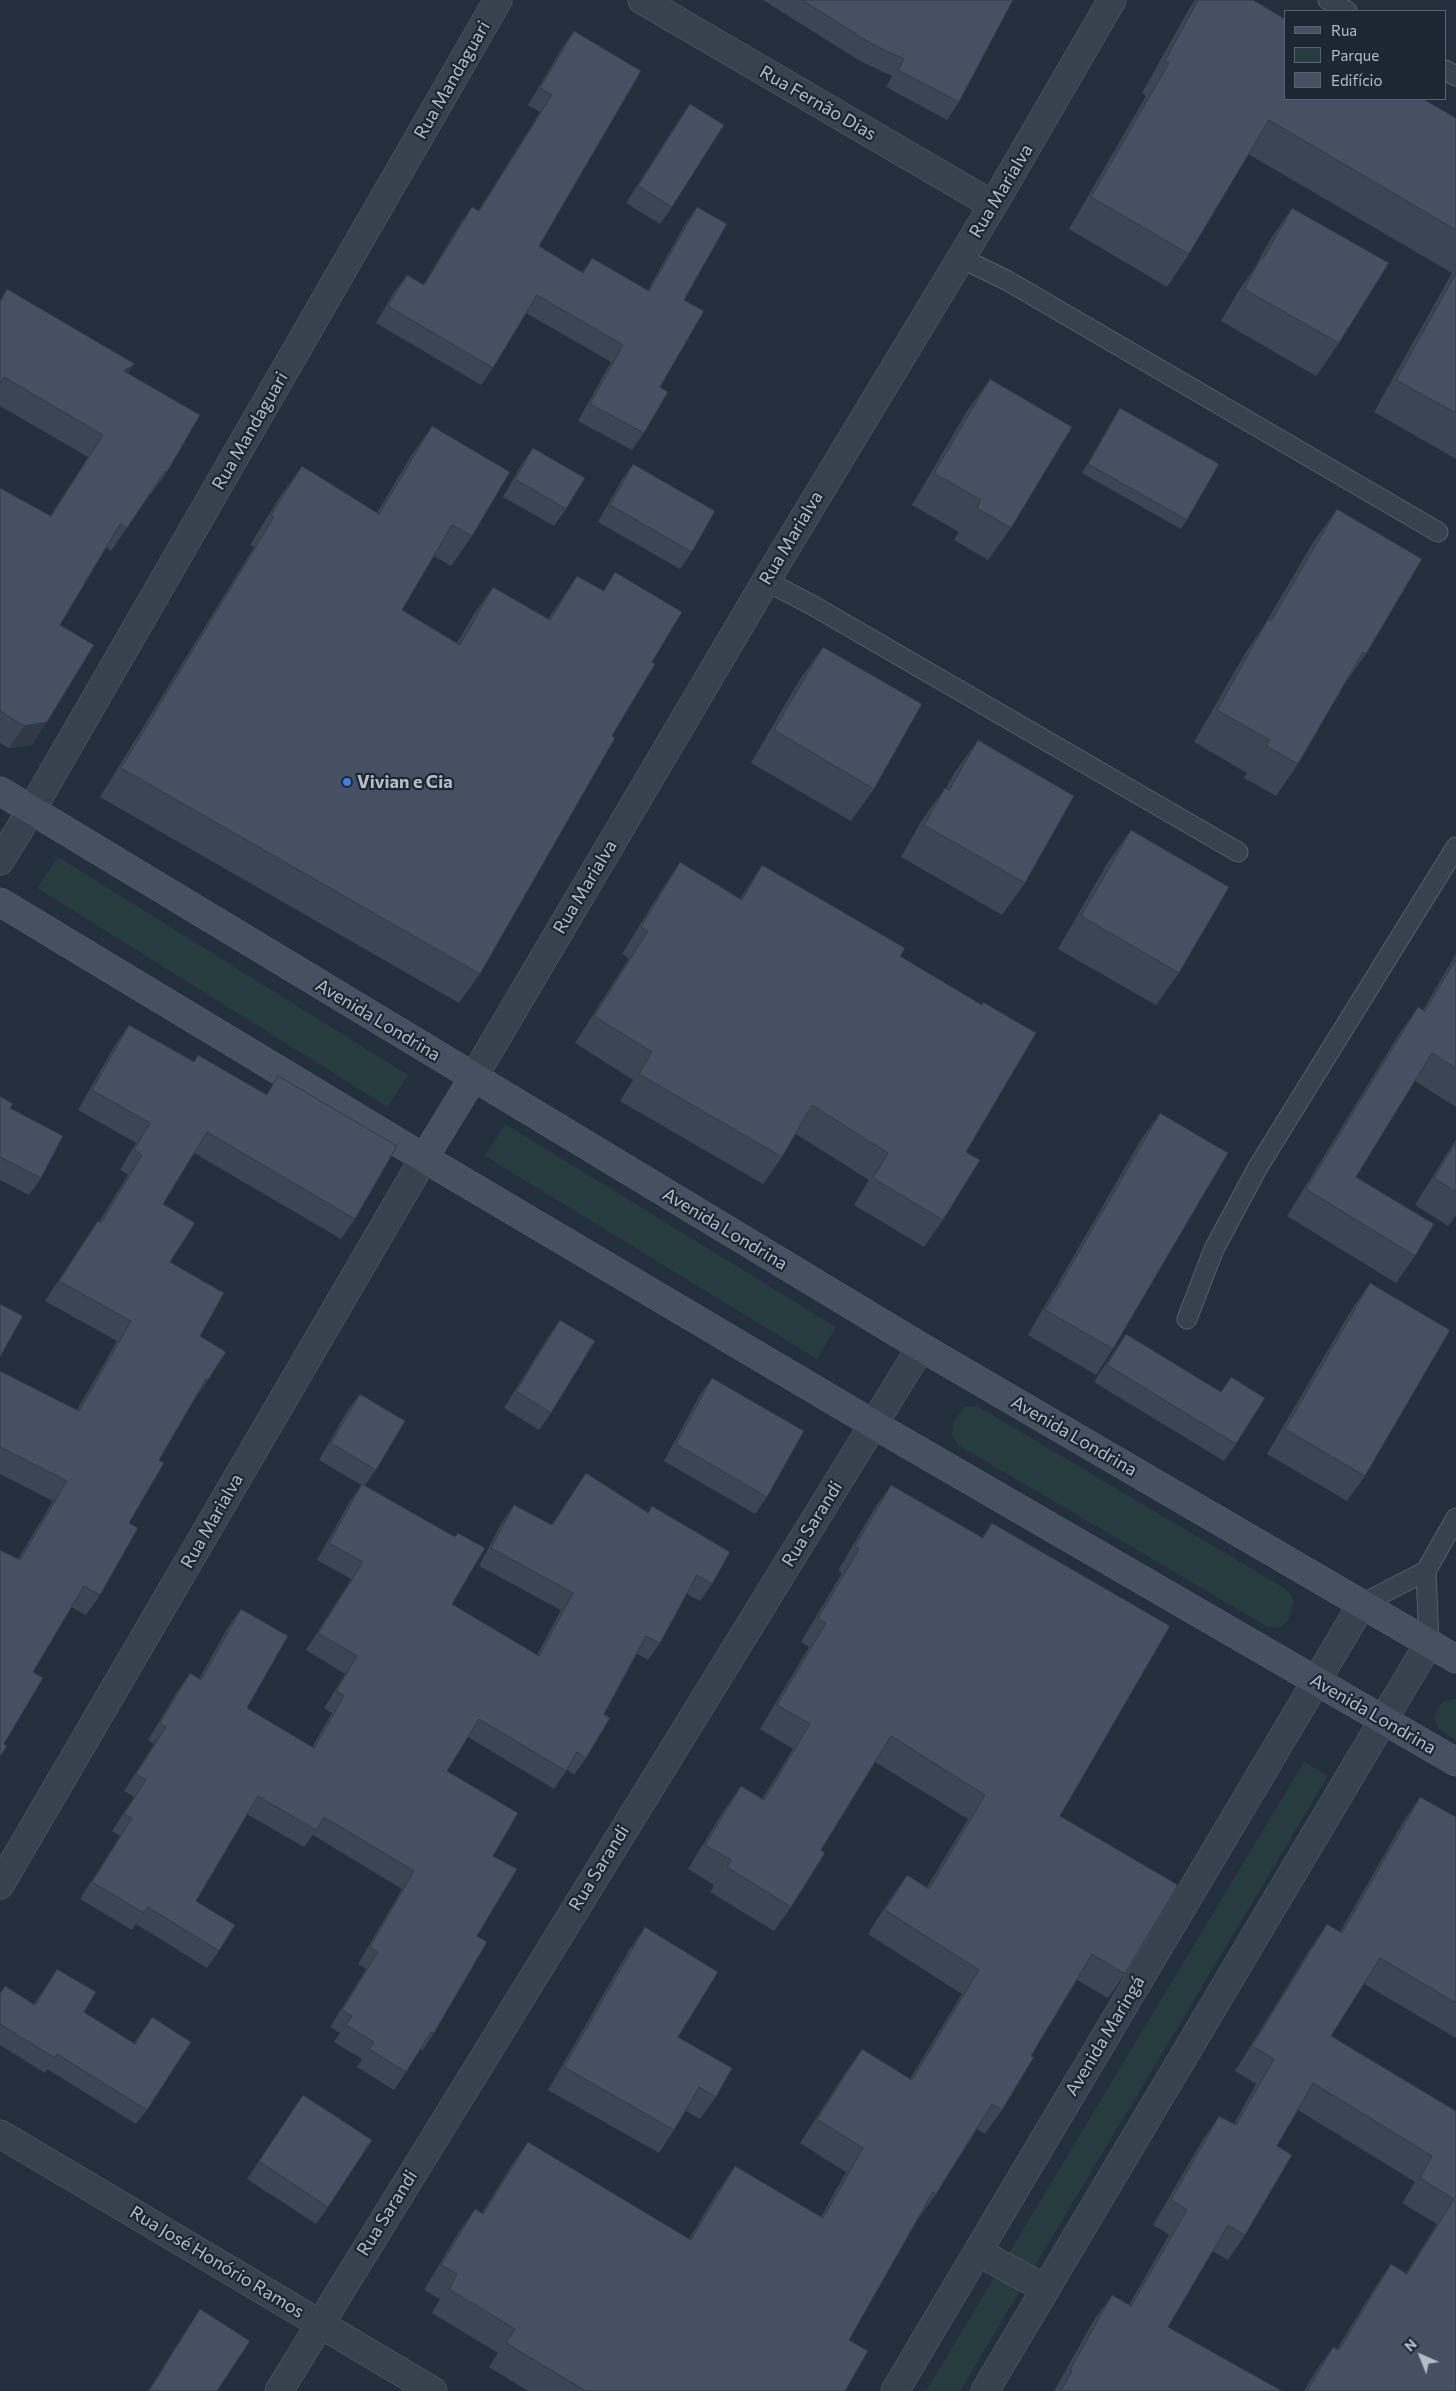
<!DOCTYPE html>
<html>
<head>
<meta charset="utf-8">
<style>
	body { margin:0 }
	#map { position:relative; width:1456px; height:2391px; overflow:hidden; background:#242f3e; font-family:Commissioner,sans-serif }
	canvas { display:block }
	.legend { position:absolute; left:1284px; top:10px; width:162px; height:90px; box-sizing:border-box; background:#1d2633; border:1px solid #59626f; margin:0; padding:6px 9px; list-style:none; font-size:15px; color:#b4bcc9 }
	.legend li { display:flex; align-items:center; gap:10px; height:25px }
	.legend b { width:25px; border:1px solid #59626f }
	.north { position:absolute; left:1396px; top:2331px; width:50px; height:50px; -webkit-text-stroke:4px #1d2633; paint-order:stroke; rotate:316deg; font-size:14px; font-weight:700; line-height:20px; text-align:center; color:#b4bcc9 }
	.north::after { content:''; display:block; margin:auto; width:18px; height:22px; background:#b4bcc9; clip-path:polygon(50% 0,100% 100%,50% 72%,0 100%) }
</style>
</head>
<body>
<div id="map">
<canvas width="1456" height="2391"></canvas>
<ul class="legend">
<li><b style="height:6px;background:#465061"></b>Rua</li>
<li><b style="height:14px;background:#263c3f"></b>Parque</li>
<li><b style="height:14px;background:#455162"></b>Edifício</li>
</ul>
<div class="north">N</div>
</div>
<script>
const ctx = document.querySelector('canvas').getContext('2d');
ctx.lineJoin = 'round';
function fill(path, color) { ctx.fillStyle = color; ctx.fill(path, 'evenodd'); }
const shape = rows => new Path2D(rows.map(r => 'M' + r).join(''));
function stroke(path, color, width, dash) { ctx.strokeStyle = color; ctx.lineWidth = width; ctx.lineCap = dash ? 'butt' : 'round'; ctx.setLineDash(dash || []); ctx.stroke(path); }
function write(font, color, halo, rows, align = 'center') {
  ctx.font = font + ' Commissioner,sans-serif'; ctx.lineWidth = 4.5; ctx.setLineDash([]); ctx.textBaseline = 'middle'; ctx.strokeStyle = halo; ctx.fillStyle = color; for (const [text, x, y, turn = 0] of rows) {
    ctx.save(); ctx.translate(x, y); ctx.rotate((+turn || 0) * Math.PI / 180); ctx.textAlign = isNaN(turn) ? turn : align; if (halo) ctx.strokeText(text, 0, 0); ctx.fillText(text, 0, 0); ctx.restore();
  }
}
const green = shape([
	[58,857,408,1075,388,1107,37,888],
	[505,1124,836,1327,817,1359,485,1156],
	[977,1406,1284,1588,1290,1593,1294,1601,1288,1621,1279,1628,1268,1627,958,1445,952,1435,953,1423,965,1407],
	[1456,1698,1456,1741,1438,1728,1435,1718,1437,1709,1444,1701],
	[1304,1762,1328,1776,960,2391,926,2391]
]);
const service = shape([
	[1328,0,1347,11],
	[1445,70,1456,76],
	[961,258,1008,281,1438,532],
	[766,581,812,605,1238,852],
	[1187,1319,1214,1249,1258,1167,1456,847],
	[1362,1604,1426,1571],
	[1429,1643,1426,1571,1456,1518]
]);
const minor = shape([
	[642,0,993,205],
	[0,861,32,809,498,0],
	[0,1885,424,1158],
	[0,2134,433,2391],
	[279,2391,921,1347]
]);
const tertiary = shape([
	[473,1078,766,581,993,205,1112,0],
	[978,2252,1046,2289],
	[895,2391,1362,1604],
	[985,2391,1429,1643]
]);
const secondary = shape([
	[0,791,921,1347,1456,1659],
	[0,902,424,1158,873,1424,1456,1762],
	[424,1158,473,1078]
]);
const wall = shape([
	[763,0,1013,0,959,102,947,120,886,87,892,76,860,61],
	[1195,0,1253,0,1456,118,1456,459,1374,412,1452,273,1248,154,1189,254,1167,287,1069,229,1146,96,1142,93,1189,9],
	[574,31,539,246,582,272,592,258,648,290,685,224,697,207,684,300,660,387,644,433,632,450,578,421,611,362,526,313,493,368,481,385,376,323,394,292,407,275,423,285,460,224,472,207,478,211,540,112,528,105,562,48],
	[690,104,672,207,660,224,626,203,678,121],
	[1292,208,1339,343,1316,376,1221,321,1239,290,1252,272,1270,240],
	[7,289,128,373,167,472,151,494,150,494,111,551,106,547,60,625,32,745,9,748,0,743,0,488,50,516,88,457,0,406,0,300],
	[990,379,1011,528,988,560,954,540,959,532,912,505,967,411],
	[1120,408,1187,520,1181,529,1082,473,1114,417],
	[432,426,472,536,451,566,434,556,402,610,457,643,472,617,493,587,548,619,577,576,603,591,615,572,652,662,612,736,480,974,459,1003,100,797,254,547,250,545,281,495,302,466,377,513,411,456],
	[533,448,566,509,554,526,503,497,521,465],
	[633,464,692,552,680,569,598,522,621,481],
	[1337,509,1366,654,1343,686,1298,764,1276,796,1244,778,1247,773,1194,742,1246,652,1268,619,1314,541],
	[823,647,874,789,851,821,751,763,800,679],
	[978,740,1025,883,1002,915,901,857,922,820,945,788,946,788,955,772],
	[1131,830,1179,973,1156,1005,1058,949,1108,862],
	[680,862,740,899,762,865,900,956,966,1152,943,1220,924,1247,854,1205,869,1180,796,1134,782,1157,763,1184,620,1101,633,1080,575,1043,629,958,622,954,662,889],
	[1456,954,1456,1107,1415,1081,1356,1177,1415,1256,1396,1283,1287,1216,1399,1034,1418,1007,1423,1010],
	[129,1025,194,1061,198,1055,266,1095,278,1076,355,1219,341,1239,194,1153,163,1204,170,1262,200,1336,208,1380,194,1400,159,1460,129,1523,100,1595,86,1615,71,1607,33,1672,4,1744,18,1559,53,1501,0,1474,0,1371,77,1410,117,1341,45,1301,84,1241,98,1221,99,1222,128,1175,120,1170,136,1143,78,1110,115,1045],
	[0,1096,10,1108,41,1178,29,1195,0,1180],
	[1160,1113,1113,1349,1096,1375,1028,1335,1142,1138],
	[1456,1139,1456,1215,1448,1226,1415,1205],
	[1370,1283,1365,1476,1347,1501,1267,1454,1352,1309],
	[560,1320,551,1413,539,1430,504,1408,548,1337],
	[1126,1334,1221,1392,1231,1377,1236,1444,1224,1461,1094,1382,1114,1351],
	[712,1378,767,1497,755,1514,664,1461,700,1395],
	[360,1394,376,1470,365,1485,452,1604,537,1655,561,1610,479,1566,502,1522,514,1505,552,1525,586,1473,648,1512,652,1506,712,1584,700,1601,687,1594,660,1643,648,1660,637,1654,604,1714,586,1758,574,1775,567,1770,554,1789,468,1737,447,1771,493,1856,477,1936,434,2033,422,2051,420,2049,406,2072,394,2090,357,2067,362,2059,334,2042,340,2033,330,2027,366,1969,358,1964,402,1889,313,1835,304,1847,247,1814,196,1901,219,1951,207,1968,136,1924,132,1930,80,1899,120,1836,112,1831,134,1797,124,1791,154,1744,148,1740,178,1690,190,1673,199,1679,228,1627,241,1609,247,1708,312,1747,332,1713,324,1708,345,1674,306,1650,351,1579,317,1560,350,1501,361,1485,319,1460,347,1411],
	[891,1485,982,1537,992,1523,1060,1816,1125,1974,1108,1998,1077,1980,1031,2056,1002,2110,985,2134,977,2129,936,2194,919,2218,918,2217,849,2340,845,2391,528,2391,489,2367,498,2353,432,2313,440,2299,424,2290,458,2233,475,2209,482,2213,511,2166,528,2142,689,2239,718,2191,735,2166,821,2217,846,2172,800,2143,845,2073,862,2049,910,2079,962,1994,868,1934,890,1899,907,1875,927,1887,968,1819,875,1762,821,1850,791,1907,774,1931,710,1892,714,1885,688,1869,724,1810,741,1786,762,1799,793,1749,760,1729,809,1647,801,1642,842,1573,838,1571,874,1509],
	[1420,1797,1456,1817,1456,2038,1364,1984,1331,2036,1456,2111,1456,2391,1304,2391,1315,2372,1333,2347,1337,2349,1374,2289,1391,2264,1406,2273,1437,2224,1402,2203,1415,2182,1298,2110,1277,2146,1245,2235,1228,2260,1212,2251,1168,2327,1282,2391,1054,2391,1094,2320,1112,2295,1129,2305,1169,2235,1153,2225,1202,2141,1219,2116,1234,2124,1256,2084,1235,2071,1310,1949,1327,1924,1340,1932,1403,1822],
	[645,1927,678,2037,716,2097,700,2119,686,2111,674,2130,659,2153,548,2090,629,1950],
	[57,1969,84,2012,134,2043,152,2017,147,2110,136,2124,47,2069,45,2073,0,2045,0,1993,5,1986,34,2004],
	[303,2095,328,2207,316,2224,247,2179],
	[200,2309,217,2391,148,2391,188,2327]
]);
const shadedWall = shape([
	[135,364,119,386,124,371],
	[47,722,32,745,9,748,24,726]
]);
const building = shape([
	[802,0,1013,0,959,102,898,70,904,59,872,44,802,0],
	[1198,0,1253,0,1285,19,1285,99,1423,99,1456,118,1456,230,1269,120,1189,254,1091,197,1169,63,1165,61,1198,0],
	[574,31,641,71,539,246,583,273,592,258,649,291,697,207,727,224,684,300,704,311,660,387,668,392,644,433,590,404,623,345,537,295,493,368,388,306,407,275,424,285,472,207,479,211,552,95,540,88,574,31],
	[690,104,724,125,672,207,638,186,690,104],
	[1292,208,1389,263,1339,343,1244,289,1261,258,1263,259,1292,208],
	[1456,273,1456,413,1396,380,1456,273],
	[7,289,135,364,124,371,200,415,167,472,165,471,127,528,120,524,60,625,94,645,47,722,24,726,0,711,0,488,51,516,103,435,4,377,0,383,0,302,7,289],
	[990,379,1072,427,1011,528,977,508,981,500,934,473,990,379],
	[1120,408,1219,464,1187,520,1088,464,1120,408],
	[432,426,510,472,472,536,452,525,402,610,460,645,493,587,550,620,577,576,604,591,615,572,682,612,652,662,655,664,612,736,615,738,480,974,121,768,274,517,271,515,302,466,379,514,432,426],
	[533,448,585,478,566,509,515,479,533,448],
	[633,464,715,511,692,552,610,505,633,464],
	[1337,509,1422,559,1366,654,1363,652,1298,764,1266,746,1270,740,1217,710,1268,619,1271,621,1337,509],
	[823,647,922,704,874,789,774,730,823,647],
	[978,740,1074,796,1025,883,924,825,945,788,949,790,978,740],
	[1131,830,1229,887,1179,973,1081,916,1131,830],
	[680,862,742,900,762,865,905,948,900,956,982,1005,983,1002,1036,1033,966,1152,980,1160,943,1220,873,1178,888,1153,812,1105,782,1157,639,1074,652,1052,594,1016,648,931,641,927,680,862],
	[1456,959,1456,1068,1432,1053,1356,1177,1434,1224,1415,1256,1306,1189,1418,1007,1425,1011,1456,959],
	[129,1025,194,1062,198,1055,267,1095,278,1076,397,1146,355,1219,207,1132,163,1204,195,1223,170,1262,224,1293,200,1336,226,1352,208,1380,206,1379,159,1460,164,1463,129,1523,138,1528,100,1595,84,1586,33,1672,43,1678,4,1744,7,1746,0,1757,0,1550,20,1560,67,1481,0,1447,0,1371,79,1411,131,1321,59,1281,98,1221,101,1223,142,1155,134,1150,150,1123,92,1090,129,1025],
	[0,1096,13,1104,10,1108,63,1136,41,1178,0,1157,0,1096],
	[1160,1113,1228,1153,1113,1349,1045,1310,1160,1113],
	[1456,1142,1456,1192,1434,1178,1456,1142],
	[1370,1283,1450,1330,1365,1476,1285,1429,1370,1283],
	[0,1304,23,1316,0,1357,0,1304],
	[560,1320,595,1341,551,1413,516,1391,560,1320],
	[1126,1334,1221,1392,1231,1377,1265,1398,1236,1444,1107,1365,1126,1334],
	[712,1378,804,1431,767,1497,676,1444,712,1378],
	[360,1394,405,1421,376,1470,331,1443,360,1394],
	[586,1473,648,1513,652,1506,730,1552,712,1584,697,1575,660,1643,646,1636,604,1714,610,1718,586,1758,577,1752,566,1771,479,1719,447,1771,518,1813,493,1856,517,1869,477,1936,487,1942,434,2033,431,2032,406,2072,369,2049,374,2042,346,2025,352,2016,342,2010,378,1952,370,1947,414,1871,324,1817,316,1830,258,1796,196,1901,235,1925,219,1951,148,1907,144,1913,92,1882,132,1818,124,1814,146,1780,136,1774,166,1727,160,1723,190,1673,201,1680,241,1609,288,1636,247,1708,314,1748,344,1696,336,1691,357,1656,318,1633,363,1562,329,1543,362,1484,455,1537,458,1533,485,1548,452,1604,539,1656,573,1593,491,1548,514,1505,552,1525,586,1473],
	[891,1485,983,1538,992,1523,1170,1626,1060,1816,1178,1885,1125,1974,1092,1954,1031,2056,1034,2057,1002,2110,992,2104,936,2194,933,2192,849,2340,868,2351,845,2391,586,2391,506,2343,515,2329,449,2289,457,2274,441,2265,475,2209,483,2214,528,2142,691,2240,735,2166,823,2218,863,2148,817,2119,862,2049,912,2080,979,1970,885,1910,907,1875,929,1889,985,1795,891,1736,821,1850,825,1853,791,1907,727,1867,731,1860,705,1845,741,1786,764,1800,810,1724,777,1705,826,1623,818,1618,859,1549,855,1546,891,1485],
	[1420,1797,1456,1817,1456,2003,1380,1958,1331,2036,1456,2111,1456,2391,1307,2391,1333,2347,1339,2350,1391,2264,1407,2274,1454,2199,1420,2178,1432,2156,1313,2083,1277,2146,1292,2155,1245,2235,1228,2225,1168,2327,1282,2391,1061,2391,1072,2371,1070,2370,1112,2295,1131,2306,1187,2210,1171,2200,1219,2116,1236,2125,1274,2059,1252,2046,1327,1924,1342,1933,1420,1797],
	[645,1927,718,1972,678,2037,732,2068,716,2097,699,2087,674,2130,564,2067,645,1927],
	[57,1969,96,1992,84,2012,135,2044,152,2017,191,2042,147,2110,57,2054,55,2058,0,2024,0,1994,5,1986,35,2005,57,1969],
	[303,2095,372,2140,328,2207,259,2161,303,2095],
	[200,2309,250,2341,217,2391,149,2391,200,2309]
]);
const markers = [
	[347,782,5,"#3f7fe0"]
];
const streetNames = [
	["Rua Mandaguari",452,80,-60],
	["Rua Fernão Dias",818,103,30],
	["Rua Marialva",1001,191,-59],
	["Rua Mandaguari",250,431,-60],
	["Rua Marialva",791,538,-59],
	["Rua Marialva",585,887,-59],
	["Avenida Londrina",378,1020,31],
	["Avenida Londrina",725,1229,31],
	["Avenida Londrina",1074,1436,30],
	["Rua Marialva",212,1521,-60],
	["Rua Sarandi",812,1524,-58],
	["Avenida Londrina",1373,1714,30],
	["Rua Sarandi",599,1868,-58],
	["Avenida Maringá",1105,2036,-59],
	["Rua Sarandi",387,2213,-58],
	["Rua José Honório Ramos",217,2262,31]
];
const poiNames = [
	["Vivian e Cia",357,782]
];
fill(green, '#263c3f');
stroke(service, '#565f6c', 21);
stroke(minor, '#565f6c', 29);
stroke(tertiary, '#565f6c', 29);
stroke(secondary, '#565f6c', 29);
stroke(service, '#38414e', 19);
stroke(minor, '#38414e', 28);
stroke(tertiary, '#38414e', 28);
stroke(secondary, '#465061', 28);
fill(wall, '#3b4654');
fill(shadedWall, '#303945');
fill(building, '#455162');
stroke(building, '#303945', 1);
for (const [x, y, r, color] of markers) { const dot = new Path2D(); dot.arc(x, y, r, 0, 2 * Math.PI); ctx.fillStyle = color; ctx.fill(dot); stroke(dot, '#1d2633', 2); }
write('18px', '#b4bcc9', '#1d2633', streetNames);
write('bold 18px', '#b4bcc9', '#1d2633', poiNames, 'left');
</script>
</body>
</html>
